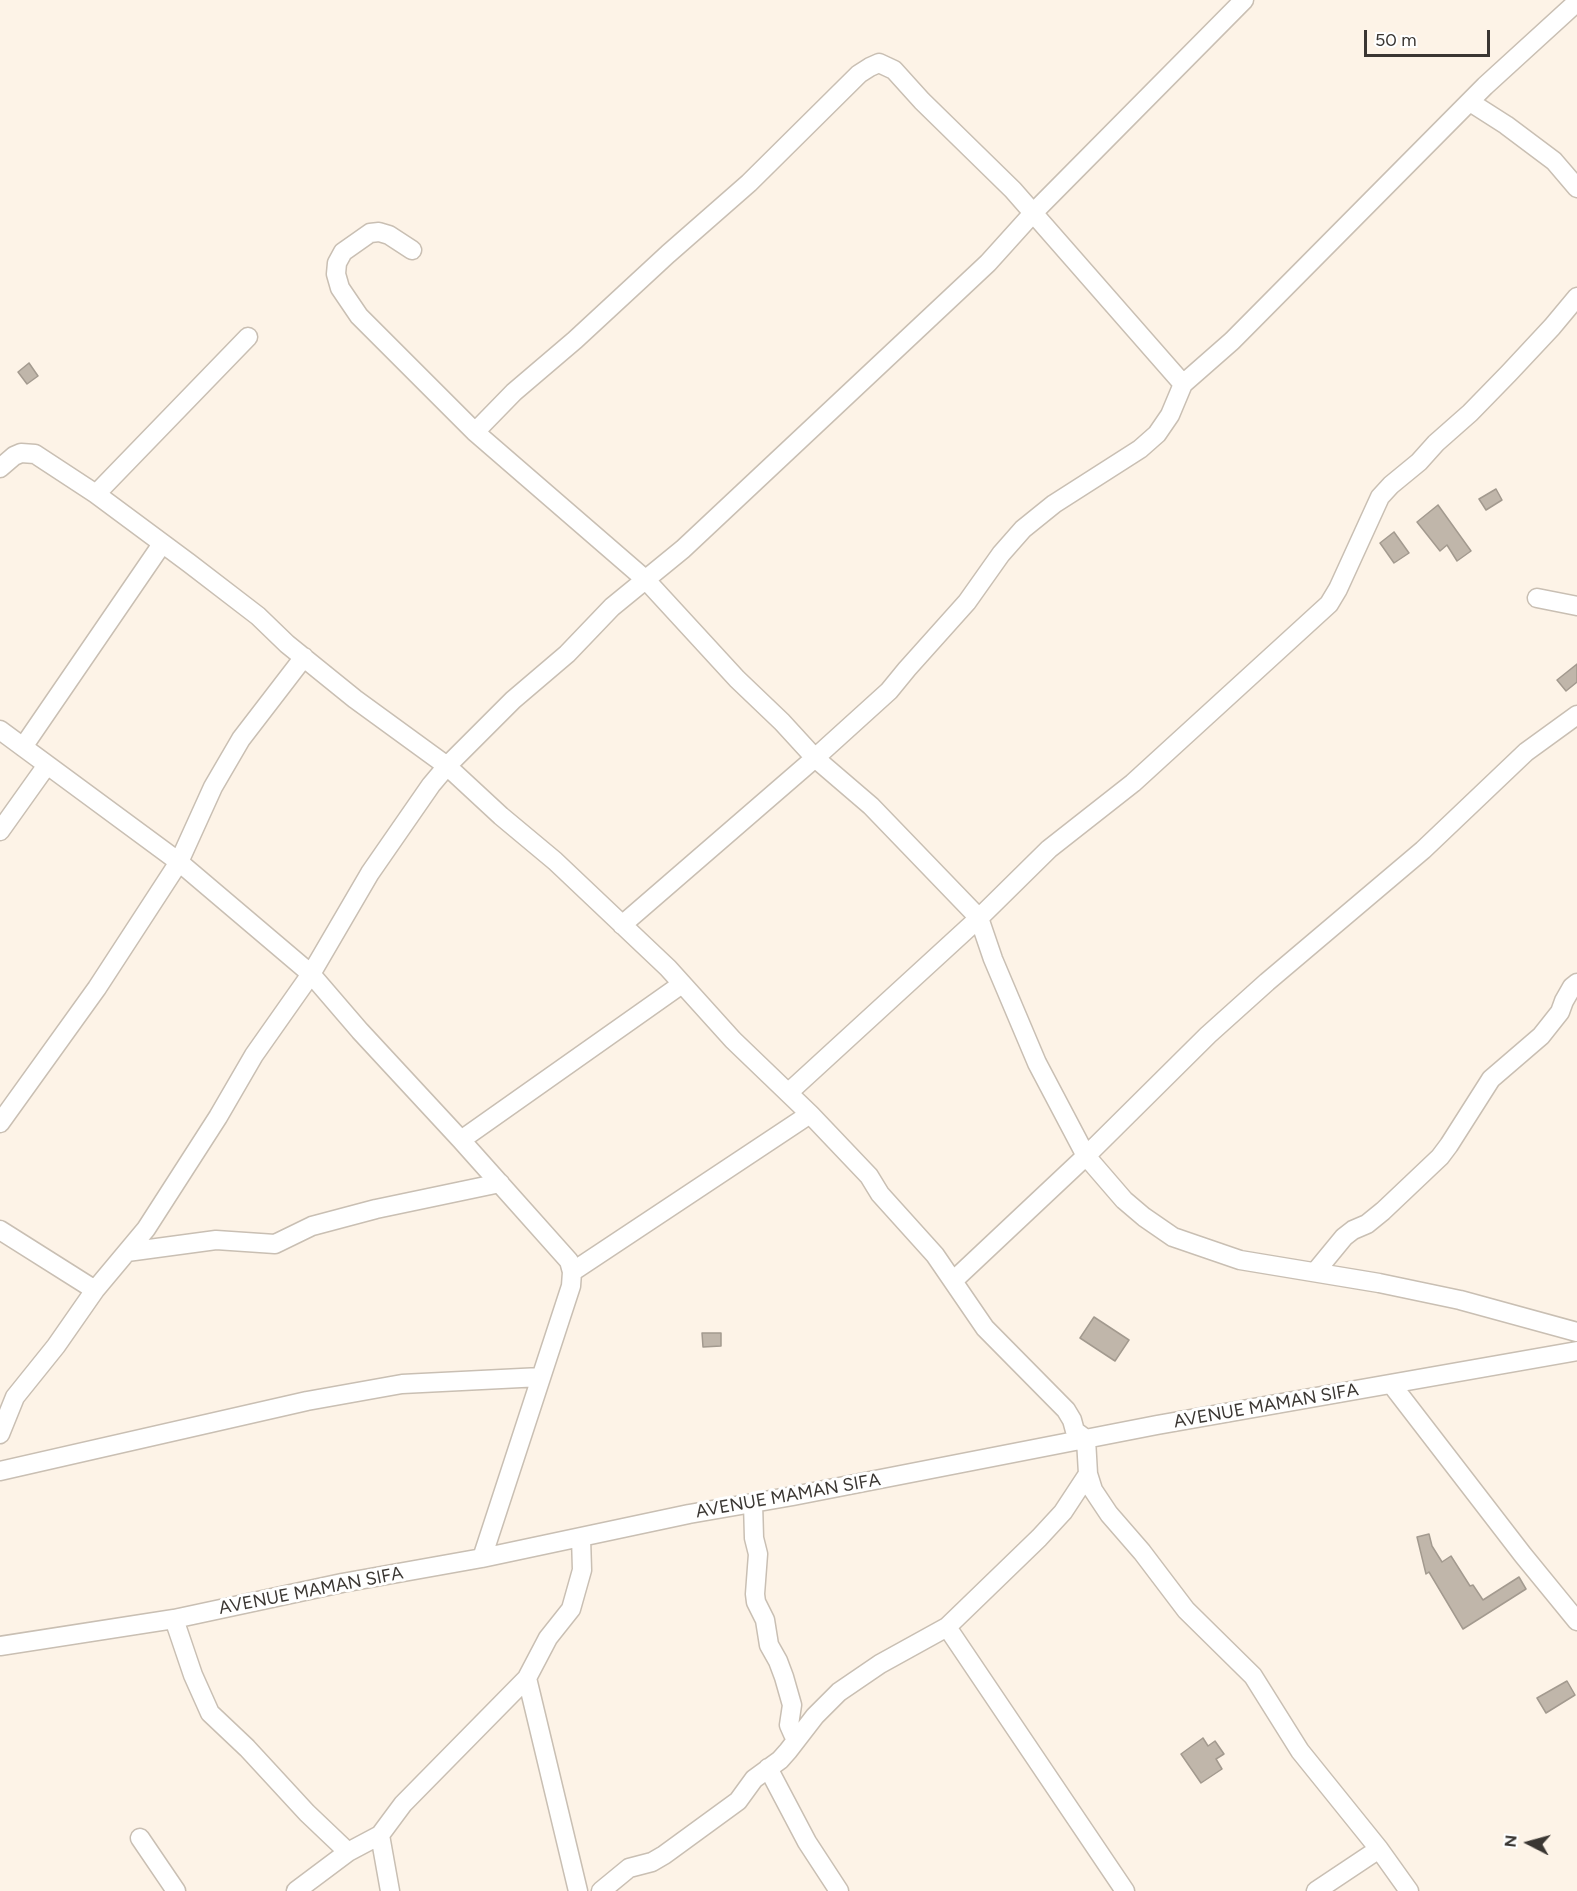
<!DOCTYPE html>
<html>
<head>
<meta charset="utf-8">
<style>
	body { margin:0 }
	#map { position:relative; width:1577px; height:1891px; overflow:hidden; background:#fdf3e7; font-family:Figtree,sans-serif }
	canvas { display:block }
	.north { position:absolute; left:1499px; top:1813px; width:60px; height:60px; -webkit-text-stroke:4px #fff; paint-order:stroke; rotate:276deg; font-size:16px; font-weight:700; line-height:24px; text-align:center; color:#3a3632 }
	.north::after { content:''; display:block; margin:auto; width:21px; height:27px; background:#3a3632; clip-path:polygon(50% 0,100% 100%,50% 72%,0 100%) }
	.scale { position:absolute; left:1364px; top:30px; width:126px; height:27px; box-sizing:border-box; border:3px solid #3a3632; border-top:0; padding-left:8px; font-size:18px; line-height:21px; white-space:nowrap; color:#3a3632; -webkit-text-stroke:4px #fff; paint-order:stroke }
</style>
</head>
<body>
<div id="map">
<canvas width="1577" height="1891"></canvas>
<div class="north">N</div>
<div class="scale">50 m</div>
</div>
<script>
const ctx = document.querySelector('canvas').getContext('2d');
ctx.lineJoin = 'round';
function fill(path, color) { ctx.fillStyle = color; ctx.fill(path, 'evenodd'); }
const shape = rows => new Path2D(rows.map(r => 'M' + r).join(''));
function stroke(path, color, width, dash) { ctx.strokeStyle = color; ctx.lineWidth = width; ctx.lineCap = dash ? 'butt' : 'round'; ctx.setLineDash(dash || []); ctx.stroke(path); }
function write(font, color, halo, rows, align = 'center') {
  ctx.font = font + ' Figtree,sans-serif'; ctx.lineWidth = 6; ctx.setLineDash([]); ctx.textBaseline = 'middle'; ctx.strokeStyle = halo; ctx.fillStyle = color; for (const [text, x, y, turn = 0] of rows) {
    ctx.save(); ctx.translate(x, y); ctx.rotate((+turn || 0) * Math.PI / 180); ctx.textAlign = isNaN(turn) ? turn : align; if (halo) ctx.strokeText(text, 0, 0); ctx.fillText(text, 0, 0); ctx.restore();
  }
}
const building = shape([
	[29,363,38,376,27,384,18,372,29,363],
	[1496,489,1502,500,1486,510,1479,499,1496,489],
	[1438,505,1471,551,1457,561,1447,545,1440,551,1417,522,1438,505],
	[1394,532,1409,553,1394,563,1380,543,1394,532],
	[1577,664,1577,682,1566,691,1557,680,1577,664],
	[1094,1317,1129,1340,1115,1361,1080,1338,1094,1317],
	[702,1333,721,1333,721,1346,703,1347,702,1333],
	[1429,1534,1432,1546,1442,1562,1451,1556,1470,1586,1473,1585,1483,1600,1519,1577,1526,1589,1463,1629,1429,1572,1426,1574,1417,1537,1429,1534],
	[1567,1681,1575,1695,1546,1713,1537,1698,1567,1681],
	[1203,1738,1208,1746,1215,1741,1224,1754,1216,1759,1222,1769,1201,1783,1181,1754,1203,1738]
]);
const minor = shape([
	[1470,102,1506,125,1554,161,1577,188],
	[412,250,389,235,379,232,370,233,343,252,337,263,336,274,340,288,359,316,475,432,646,580,737,679,782,722,815,758,871,806,979,918,993,959,1037,1063,1086,1156,1124,1200,1144,1217,1173,1237,1240,1260,1379,1283,1460,1300,1577,1332],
	[475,432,514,392,575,340,668,254,749,183,859,74,870,67,879,63,894,70,922,101,1013,190,1183,384],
	[0,468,14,456,21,453,35,454,96,494,189,563,258,616,287,644,355,699,447,766,501,816,555,861,668,968,733,1040,810,1114,869,1176,880,1194,935,1255,985,1328,1066,1410,1072,1420,1075,1431,1086,1439,1088,1474,1093,1490,1109,1514,1142,1552,1186,1610,1253,1676,1300,1751,1379,1849,1409,1891],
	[96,494,248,337],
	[1537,598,1577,606],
	[0,730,179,862,311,974,360,1031,461,1140,569,1261,572,1272,571,1286,482,1558],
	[23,747,162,544],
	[0,831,47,765],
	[622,925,815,758,889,691,907,669,967,602,1001,554,1023,529,1054,504,1140,449,1157,434,1170,415,1183,384,1232,341,1485,86,1577,2],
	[788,1093,979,918,1049,849,1133,783,1329,604,1338,589,1380,497,1391,485,1419,462,1436,443,1470,413,1509,373,1552,327,1577,297],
	[0,1123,97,988,179,862,213,787,241,739,304,657],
	[461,1140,682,984],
	[0,1230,95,1290],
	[127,1252,216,1240,275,1244,312,1226,376,1209,500,1183],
	[1316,1271,1344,1237,1353,1230,1367,1224,1383,1211,1440,1157,1449,1145,1491,1079,1541,1036,1560,1012,1564,1001,1572,987,1577,983],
	[572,1272,810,1114],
	[953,1281,1086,1156,1208,1035,1267,982,1423,850,1526,752,1577,715],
	[1392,1385,1523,1555,1577,1621],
	[0,1434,15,1397,56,1346,95,1290,146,1229,218,1117,254,1055,311,974,370,873,431,785,447,766,513,700,567,654,612,607,683,549,988,263,1034,212,1244,0],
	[0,1471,307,1401,402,1384,541,1377],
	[753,1503,754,1538,758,1554,755,1594,756,1602,765,1620,769,1645,778,1661,784,1677,792,1705,789,1725,793,1734,797,1739],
	[174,1619,193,1675,210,1713,247,1748,307,1813,348,1852,380,1835],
	[947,1627,1125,1891],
	[0,1646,174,1619,342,1583,482,1558,689,1514,793,1496,1157,1425,1577,1351],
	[527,1678,578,1891],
	[768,1768,807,1842,839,1891],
	[140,1838,176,1891],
	[296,1891,348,1852],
	[390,1891,380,1835,403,1804,527,1678,548,1638,571,1609,582,1570,581,1537],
	[601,1891,629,1868,652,1862,664,1855,738,1801,754,1779,780,1760,788,1751,815,1716,839,1692,880,1664,947,1627,1039,1538,1063,1512,1088,1474],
	[1316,1891,1379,1849]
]);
const streetNames = [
	["AVENUE MAMAN SIFA",1266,1406,-10],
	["AVENUE MAMAN SIFA",788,1496,-10],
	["AVENUE MAMAN SIFA",311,1591,-11]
];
fill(building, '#c0b6aa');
stroke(building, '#a39a8f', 1.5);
stroke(minor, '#c9bfb3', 21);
stroke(minor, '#fff', 18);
write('18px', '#3a3632', '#fff', streetNames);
</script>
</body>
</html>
